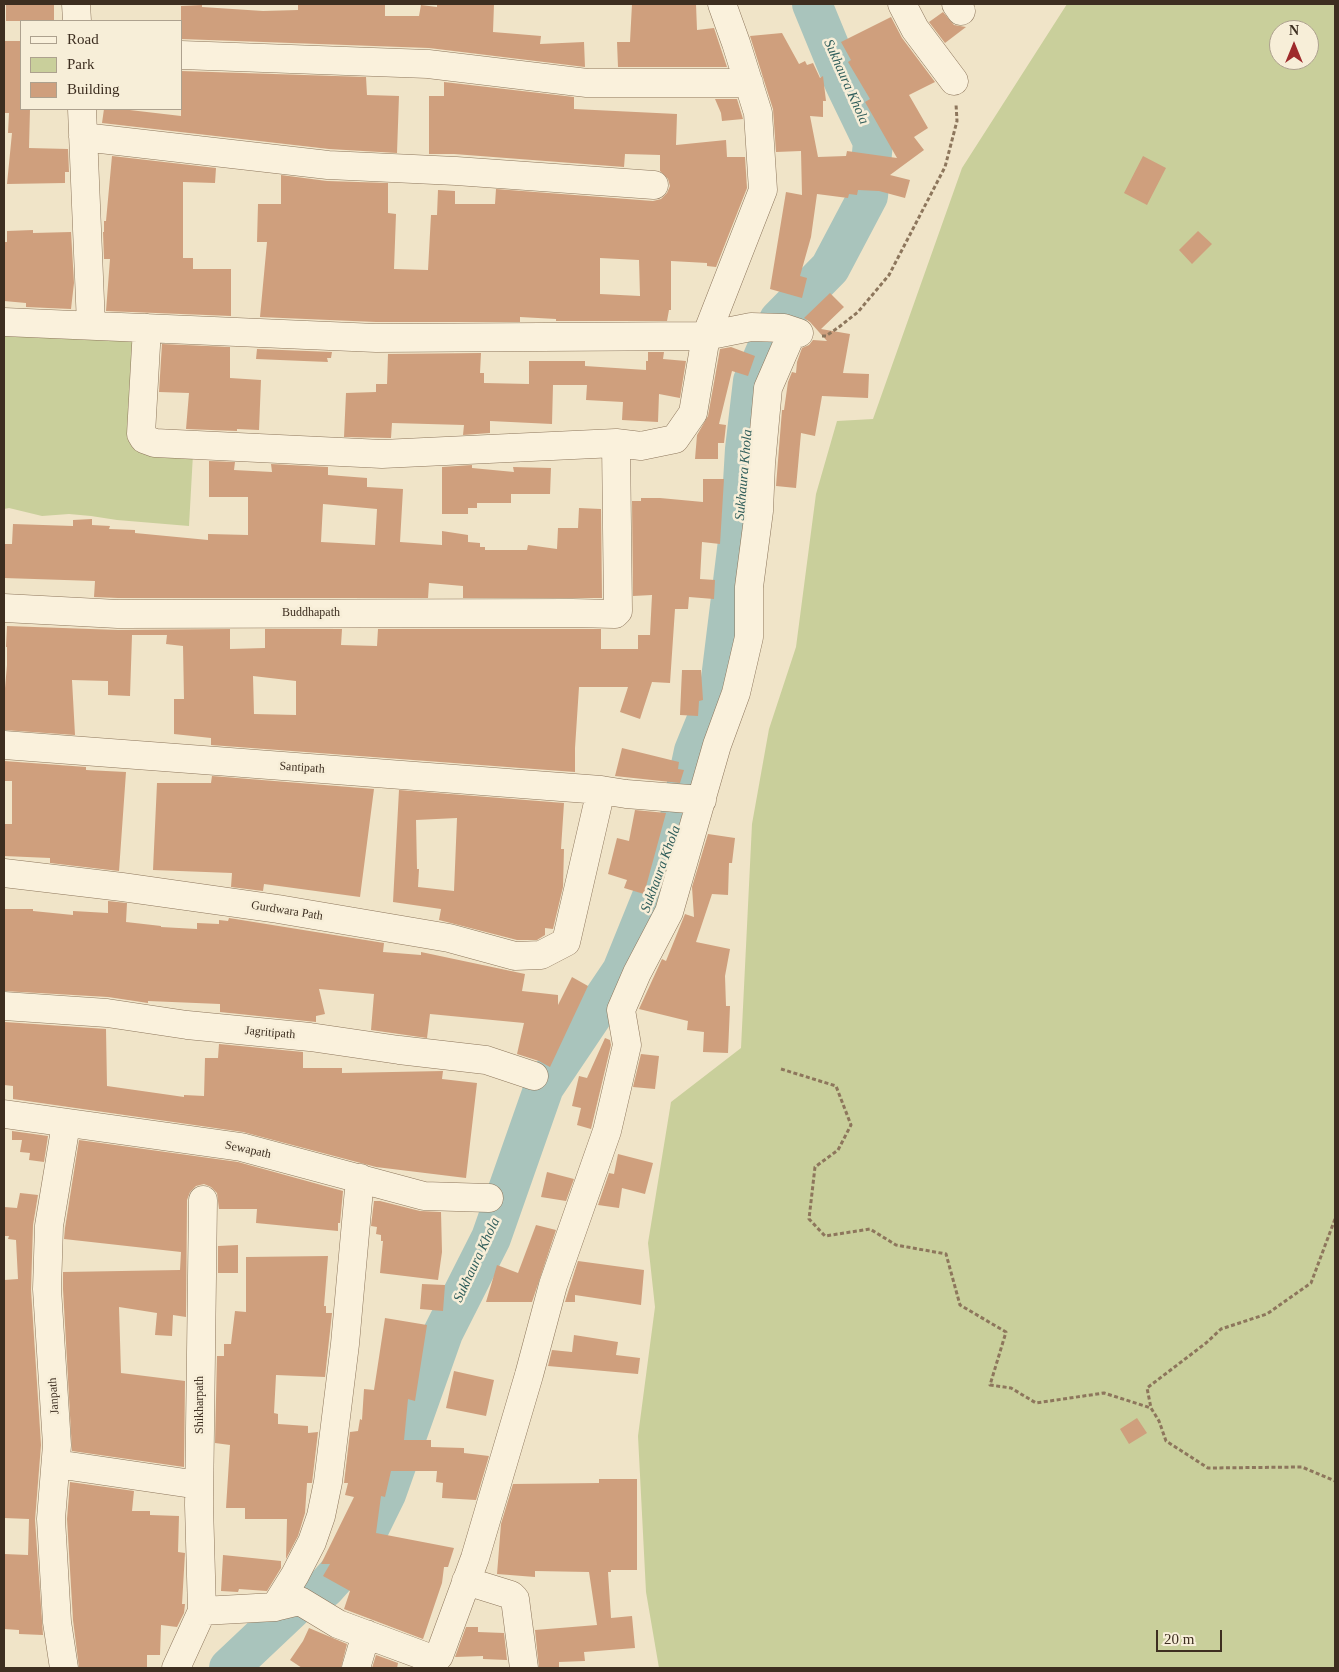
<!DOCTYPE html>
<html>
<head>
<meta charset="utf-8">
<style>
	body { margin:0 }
	#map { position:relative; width:1339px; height:1672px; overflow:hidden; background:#f0e4c8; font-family:"Times New Roman",serif }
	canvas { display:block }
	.frame { position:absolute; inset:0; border:5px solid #3d2e20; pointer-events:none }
	.legend { position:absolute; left:20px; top:20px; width:162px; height:90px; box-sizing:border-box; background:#f7eed8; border:1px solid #ada18e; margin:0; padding:6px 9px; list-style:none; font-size:15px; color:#3d2e20 }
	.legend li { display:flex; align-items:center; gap:10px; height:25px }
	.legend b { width:25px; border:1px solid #ada18e }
	.north { position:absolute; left:1269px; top:20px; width:50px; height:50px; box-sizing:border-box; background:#f7eed8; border:1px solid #ada18e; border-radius:50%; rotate:0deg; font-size:14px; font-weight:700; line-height:20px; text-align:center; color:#3d2e20 }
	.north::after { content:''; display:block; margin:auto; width:18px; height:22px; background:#9e2a2b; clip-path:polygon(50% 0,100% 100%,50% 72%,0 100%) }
	.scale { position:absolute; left:1156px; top:1630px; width:66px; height:22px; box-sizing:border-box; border:2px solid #3d2e20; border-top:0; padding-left:6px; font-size:15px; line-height:18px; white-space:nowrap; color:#3d2e20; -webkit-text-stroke:4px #f7eed8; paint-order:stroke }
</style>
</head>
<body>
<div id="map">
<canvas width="1339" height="1672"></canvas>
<div class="frame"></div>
<ul class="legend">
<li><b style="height:6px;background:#faf1dc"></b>Road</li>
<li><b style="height:14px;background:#c9cf9b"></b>Park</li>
<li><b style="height:14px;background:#cf9f7d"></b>Building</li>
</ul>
<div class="north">N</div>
<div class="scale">20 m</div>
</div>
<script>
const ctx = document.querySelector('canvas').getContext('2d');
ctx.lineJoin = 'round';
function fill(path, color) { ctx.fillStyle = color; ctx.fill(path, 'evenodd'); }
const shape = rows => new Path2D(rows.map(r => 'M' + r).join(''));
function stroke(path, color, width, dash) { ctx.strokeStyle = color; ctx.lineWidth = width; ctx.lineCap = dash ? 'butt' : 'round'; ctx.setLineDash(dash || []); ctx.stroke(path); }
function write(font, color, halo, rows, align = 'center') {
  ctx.font = font + ' "Times New Roman",serif'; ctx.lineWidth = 5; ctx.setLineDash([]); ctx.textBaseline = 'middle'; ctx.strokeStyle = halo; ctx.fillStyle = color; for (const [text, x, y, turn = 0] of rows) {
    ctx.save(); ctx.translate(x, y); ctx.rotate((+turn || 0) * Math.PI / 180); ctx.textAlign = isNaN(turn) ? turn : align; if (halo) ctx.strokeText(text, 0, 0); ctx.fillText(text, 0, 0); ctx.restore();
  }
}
const green = shape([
	[1067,4,1335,4,1335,1668,659,1668,646,1592,638,1436,655,1307,648,1243,671,1102,741,1048,752,824,769,729,796,647,816,494,837,421,873,419,962,168],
	[1279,30,1309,30,1309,60,1279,60],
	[4,329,133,337,133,438,193,454,189,526,117,520,91,516,69,514,42,516,9,508,4,509]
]);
const river = shape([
	[229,1668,300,1601,325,1588,358,1551,386,1494,443,1333,491,1238,544,1087,622,971,675,840,694,751,720,687,741,517,745,449,753,381,779,320,830,268,868,196,873,142,844,82,812,4]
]);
const building = shape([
	[6,4,54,4,54,21,6,21],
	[298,4,385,4,385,16,419,16,421,5,437,7,437,4,494,4,493,32,541,36,540,44,584,42,585,67,429,48,181,39,181,6,202,5,202,7,263,11,298,10],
	[632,4,696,4,697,30,714,28,727,67,618,67,617,42,630,42],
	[943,12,954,25,966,27,945,43,929,22],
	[891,17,902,38,935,82,909,95,928,128,914,137,924,150,890,175,910,180,905,198,879,191,858,190,857,195,849,194,848,198,817,194,811,237,800,276,807,278,802,298,770,289,786,192,802,195,801,151,776,152,773,109,750,36,782,33,799,64,805,61,807,65,813,63,820,78,823,76,826,101,823,101,823,117,810,116,818,157,846,156,847,151,897,158,865,102,870,99,848,62,851,60,841,42],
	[4,41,21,41,21,109,30,109,29,148,68,149,69,172,65,172,65,183,7,184,12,133,8,133,9,113,4,113],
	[181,71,366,77,367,95,399,96,397,153,329,149,102,123,104,109,121,109,181,116],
	[444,82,574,97,574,109,677,114,676,145,726,140,727,157,745,157,747,188,716,267,707,266,707,263,671,261,671,310,669,310,667,321,556,321,556,319,520,317,520,322,376,322,260,317,267,242,257,242,258,204,281,204,281,175,327,181,388,183,388,213,396,214,394,269,428,270,431,215,437,215,438,190,455,191,455,204,495,204,496,189,653,201,661,199,667,193,670,186,668,179,660,171,660,155,625,154,624,167,454,154,429,154,429,96,444,96],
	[600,258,639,260,640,296,600,294],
	[715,99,737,99,743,119,722,121,721,113],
	[112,156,216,168,215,183,183,182,183,258,193,258,193,269,231,269,231,316,106,311,110,259,104,259,103,232,104,232,104,221,106,221],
	[1143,156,1166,168,1147,205,1124,193],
	[33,230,33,233,71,232,74,283,71,309,26,307,26,303,4,301,4,242,7,242,7,231],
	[1198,231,1212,244,1192,264,1179,250],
	[830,293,844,307,821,329,850,334,843,373,869,374,868,398,822,396,815,436,801,433,796,488,776,486,782,410,784,410,788,382,792,372,796,373,797,362,802,348,809,345,813,340,827,341,810,322,804,318],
	[162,344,230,347,230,378,261,380,259,430,237,429,237,431,186,429,189,393,159,392],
	[731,347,755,356,748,376,732,371,719,424,726,425,724,443,718,443,718,459,695,459,697,435,708,416,720,349],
	[257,349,332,352,331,358,327,358,328,362,256,359],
	[648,352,664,352,663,359,686,361,680,398,659,394,658,422,622,420,623,402,586,400,587,385,553,385,552,424,490,421,490,433,463,435,464,425,392,423,391,438,344,437,346,393,376,392,376,384,387,384,388,354,481,353,480,373,484,373,484,383,529,384,529,361,585,361,585,366,646,370,646,361,648,361],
	[209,461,235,462,234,470,272,472,271,464,328,467,328,475,367,478,367,487,403,489,400,542,442,545,442,531,468,535,468,542,480,543,480,547,485,547,485,550,527,550,528,545,557,549,558,528,578,528,579,508,601,509,602,598,463,598,463,586,429,583,428,598,118,598,94,597,95,581,4,578,4,544,12,544,13,524,73,526,73,520,92,519,92,525,110,526,109,529,135,530,135,533,208,540,208,534,248,535,248,497,209,497],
	[323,504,377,509,375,545,321,542],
	[472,465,472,468,514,472,513,467,551,468,550,494,511,494,511,503,477,503,477,508,468,508,468,514,442,514,442,467],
	[703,479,724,479,720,544,702,542,700,579,715,580,714,599,689,597,688,609,675,609,670,683,652,682,640,719,620,712,628,687,579,687,575,748,575,772,211,745,211,738,174,734,174,699,184,699,183,646,166,644,167,635,132,635,130,696,108,695,108,681,72,680,75,735,4,730,5,700,4,700,7,665,7,647,6,647,7,626,118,630,230,629,230,649,265,648,265,629,342,629,341,645,377,646,378,629,601,629,601,649,638,649,638,635,650,635,652,595,633,596,632,501,641,501,641,498,660,498,703,502],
	[253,676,296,681,296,715,254,714],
	[682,670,701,670,703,700,699,701,698,716,680,715],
	[622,748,679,762,678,769,684,770,680,783,615,776],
	[4,761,86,767,86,770,126,772,119,871,50,863,50,858,4,856,4,824,12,824,12,781,4,781],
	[212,776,374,789,360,897,264,884,263,891,231,887,232,873,153,870,157,783,211,783],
	[399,790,564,803,561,849,564,849,563,887,553,929,545,928,545,935,537,940,517,940,439,920,441,909,393,902],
	[457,818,454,891,418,887,419,869,417,869,416,820],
	[635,810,666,813,644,894,624,888,627,880,608,874,617,838,629,841],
	[708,834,735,838,732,863,729,863,728,895,712,894,696,942,730,949,725,976,726,1006,730,1006,728,1053,703,1052,704,1032,687,1030,688,1021,639,1009,662,959,666,961,685,914,694,917,692,887],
	[108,901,127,903,126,922,161,926,161,927,197,929,197,923,219,924,219,920,228,921,229,918,384,943,383,952,421,955,421,952,525,974,522,991,558,995,558,1005,572,977,588,986,550,1067,539,1061,517,1054,524,1023,430,1014,427,1038,371,1030,374,994,319,989,325,1014,316,1016,316,1022,220,1012,220,1004,148,1001,148,1003,108,997,4,991,5,909,33,909,33,911,73,915,73,911,108,913],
	[5,1022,106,1029,107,1086,184,1097,184,1095,204,1096,205,1058,218,1058,219,1044,303,1052,303,1068,342,1068,342,1073,443,1071,442,1079,477,1083,466,1178,376,1167,243,1132,13,1099,13,1086,4,1085],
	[605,1038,610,1040,611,1045,591,1129,577,1125,581,1108,572,1106,579,1076,587,1078],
	[641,1054,659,1056,655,1089,633,1087],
	[12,1131,48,1136,44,1162,29,1160,30,1153,20,1152,22,1140,12,1140],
	[79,1140,238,1162,343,1191,340,1223,338,1223,338,1231,256,1223,257,1209,219,1209,217,1193,211,1187,204,1184,196,1186,190,1192,187,1200,186,1317,173,1315,172,1336,155,1335,157,1313,119,1307,121,1373,185,1381,184,1467,72,1451,63,1289,63,1272,180,1270,181,1252,64,1239,65,1228],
	[618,1154,653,1163,645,1194,622,1188,619,1208,598,1205,609,1173,614,1174],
	[547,1172,574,1179,566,1201,541,1197],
	[20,1193,38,1195,33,1225,31,1290,41,1445,35,1520,43,1635,19,1634,19,1630,4,1629,4,1554,28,1555,29,1519,4,1518,4,1280,18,1279,16,1240,8,1239,9,1236,4,1236,4,1207,17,1208],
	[374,1201,380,1201,420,1211,441,1212,442,1252,438,1280,380,1273,383,1241,381,1241,381,1235,376,1234,377,1227,371,1226],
	[536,1225,556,1230,532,1302,486,1302,497,1265,518,1273],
	[238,1245,238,1273,218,1273,218,1246],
	[328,1256,324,1306,326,1306,326,1313,332,1313,325,1377,276,1375,274,1413,278,1414,278,1424,308,1426,308,1433,318,1432,312,1483,307,1483,305,1513,298,1536,286,1559,287,1519,245,1519,245,1508,226,1508,230,1445,215,1443,217,1356,224,1356,224,1344,231,1344,235,1311,246,1312,246,1257],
	[578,1261,644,1270,641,1305,575,1295,575,1302,565,1302],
	[422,1284,445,1285,443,1311,420,1309],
	[385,1318,427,1325,415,1401,408,1399,404,1440,431,1440,431,1447,464,1448,464,1453,489,1456,476,1500,442,1498,443,1483,436,1482,437,1471,391,1471,385,1497,381,1496,376,1533,454,1548,448,1567,444,1567,442,1583,423,1639,344,1609,350,1591,323,1576,330,1564,321,1564,354,1497,345,1495,348,1483,344,1483,350,1432,358,1431,360,1419,362,1420,364,1389,374,1390],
	[574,1335,618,1342,616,1355,640,1358,638,1374,548,1366,552,1350,572,1352],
	[454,1371,494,1380,486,1416,446,1408],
	[1137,1418,1147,1433,1129,1444,1120,1429],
	[599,1479,637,1479,637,1570,611,1570,611,1572,608,1572,611,1618,632,1616,635,1648,584,1652,585,1661,559,1662,559,1668,539,1668,535,1630,597,1625,589,1572,535,1571,535,1577,497,1574,501,1524,513,1484,599,1483],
	[70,1482,134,1491,132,1511,150,1511,150,1515,179,1516,178,1552,185,1553,182,1604,185,1604,184,1613,177,1627,161,1625,160,1655,147,1655,147,1667,79,1668,73,1620,67,1519],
	[223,1555,281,1561,281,1568,267,1591,239,1589,238,1592,221,1591],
	[466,1627,478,1627,478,1632,504,1633,507,1660,483,1659,483,1656,455,1657],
	[309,1628,347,1644,341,1668,302,1668,290,1660,303,1641],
	[376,1655,398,1663,397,1668,372,1668]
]);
const path = shape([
	[822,336,826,336,839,327,858,312,889,275,945,167,957,121,956,104],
	[781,1069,836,1086,851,1125,838,1150,815,1167,809,1219,825,1236,870,1229,896,1245,946,1254,960,1305,1006,1332,990,1385,1011,1388,1036,1403,1104,1393,1151,1408],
	[1335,1219,1311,1283,1267,1314,1221,1329,1206,1343,1147,1388,1151,1408,1159,1421,1166,1441,1208,1468,1302,1467,1335,1481]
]);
const minor = shape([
	[76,4,77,21],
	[902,4,915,29,954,81],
	[956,4,961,11],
	[181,55,428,64,587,83,749,83],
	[82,109,91,325],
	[83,137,328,165,456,171,654,185],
	[4,322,376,338,706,336,763,190,758,113,736,43,722,4],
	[147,328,141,434,144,439,155,443,382,454,616,443,641,446,675,439,693,413,706,336,751,327,784,328,799,333],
	[4,608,118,614,572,613,615,614,618,611,616,443],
	[4,745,601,790,626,794,702,800],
	[4,873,122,887,278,909,449,938,515,956,541,955,566,942,601,790],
	[4,1006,107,1013,187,1025,310,1037,399,1050,486,1060,534,1076],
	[4,1114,241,1147,424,1196,489,1198],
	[56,1464,199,1485],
	[466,1581,511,1595,515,1599,524,1668],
	[275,1607,295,1575,312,1542,321,1516,328,1482,345,1344,360,1178],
	[202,1611,199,1505,203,1200],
	[64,1668,57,1622,51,1519,57,1445,47,1289,49,1226,66,1124],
	[176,1668,202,1611,275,1607,300,1601,338,1624,435,1660,439,1656,475,1558,529,1375,553,1285,607,1131,627,1045,621,1010,637,973,669,912,717,745,736,693,749,637,749,587,759,511,761,464,768,388,788,342,788,336,784,328],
	[356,1668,366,1634]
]);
const streetNames = [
	["Buddhapath",311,613],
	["Santipath",302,768,4],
	["Gurdwara Path",287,911,9],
	["Jagritipath",270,1033,5],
	["Sewapath",248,1150,12],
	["Janpath",54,1396,-94],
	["Shikharpath",200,1405,-90]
];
const waterNames = [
	["Sukhaura Khola",846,82,66],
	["Sukhaura Khola",744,475,-85],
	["Sukhaura Khola",661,869,-70],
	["Sukhaura Khola",477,1260,-65]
];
fill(green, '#c9cf9b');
stroke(river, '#a9c4bc', 40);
fill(building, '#cf9f7d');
stroke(minor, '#8d765c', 29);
stroke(path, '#8d765c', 3, [4, 2.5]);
stroke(minor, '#faf1dc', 28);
write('12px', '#3d2e20', '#f7eed8', streetNames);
write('italic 14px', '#2f5d5a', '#f7eed8', waterNames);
</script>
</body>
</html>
